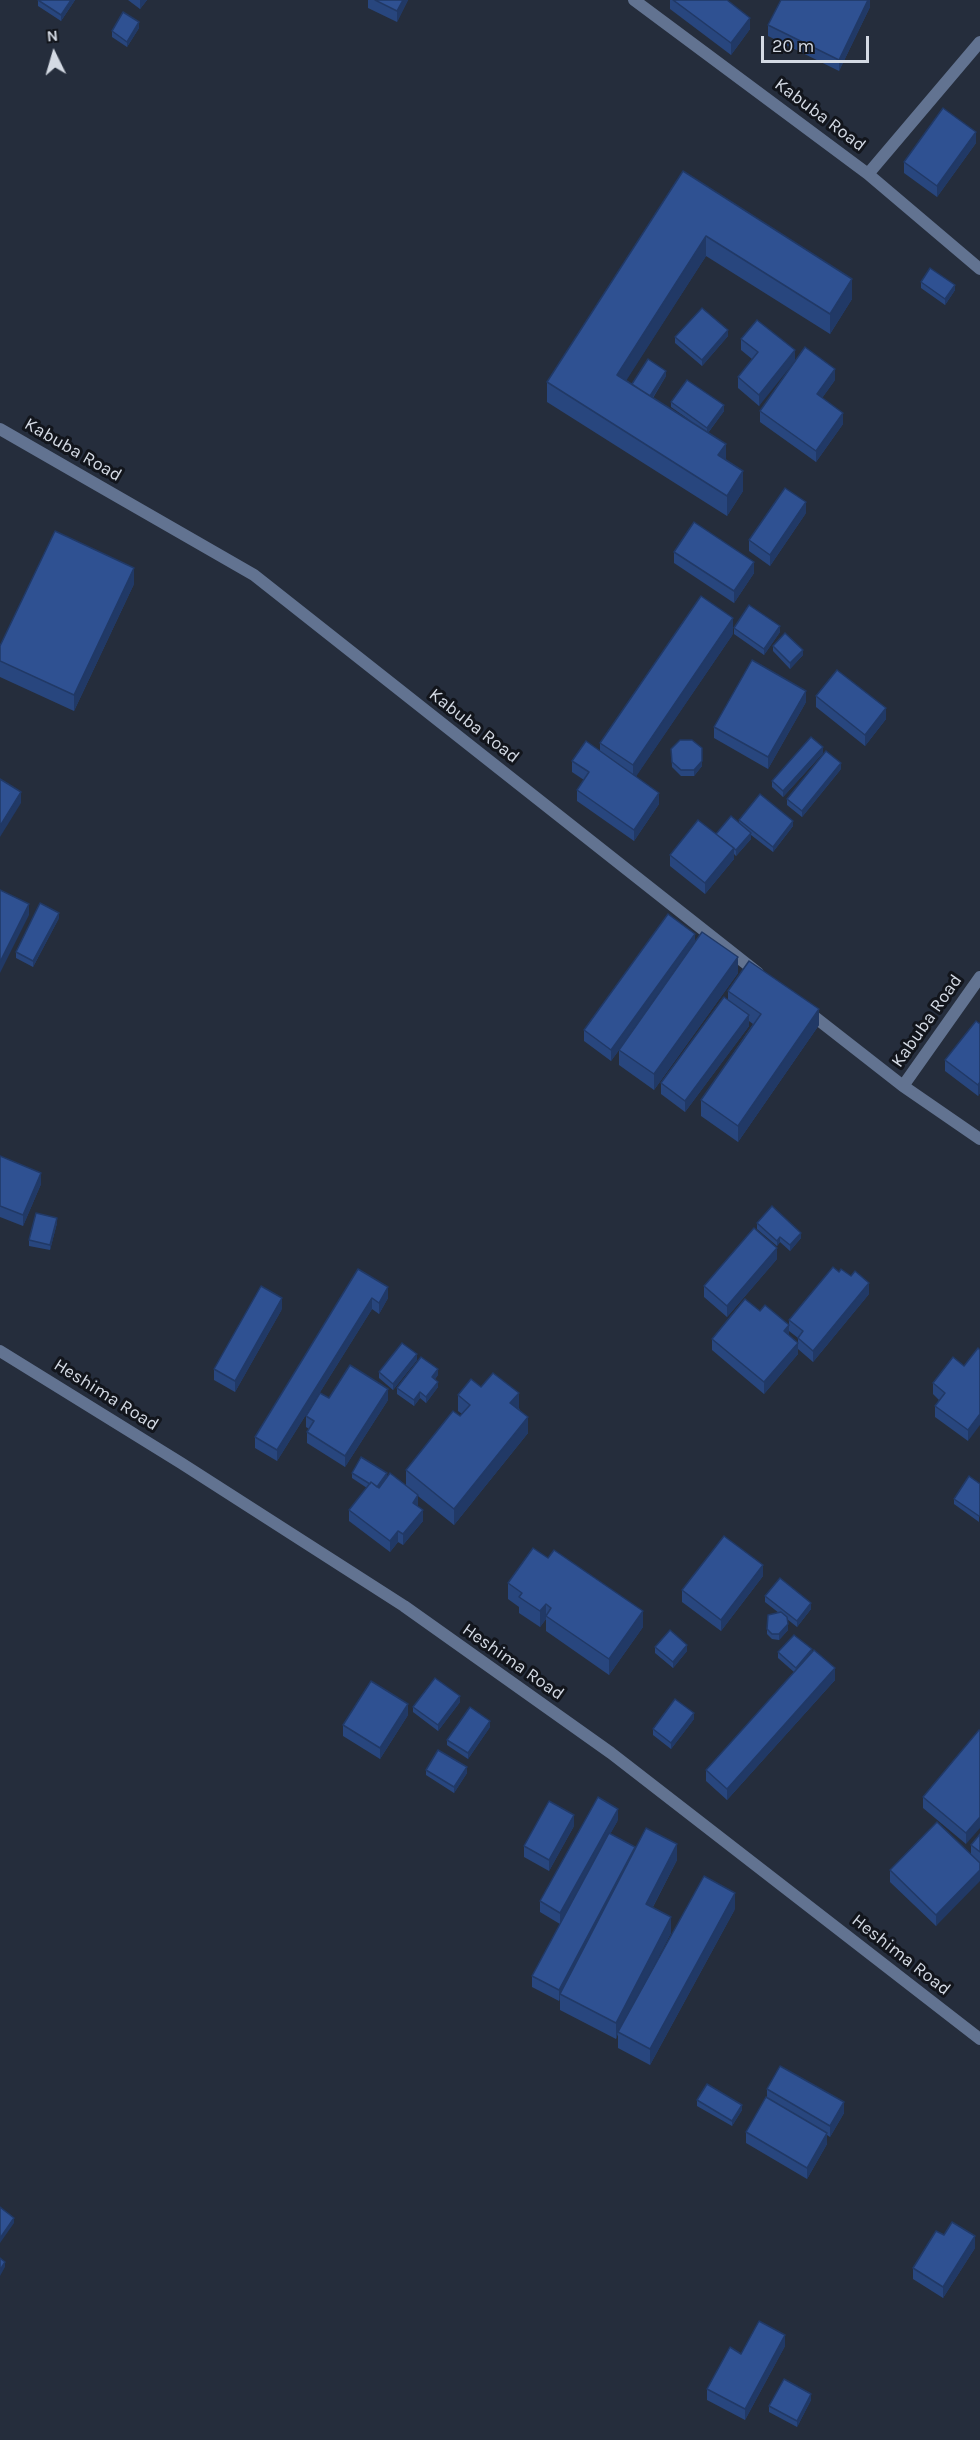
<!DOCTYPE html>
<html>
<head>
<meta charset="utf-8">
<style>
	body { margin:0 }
	#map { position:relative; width:980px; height:2440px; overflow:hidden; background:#252d3c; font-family:Karla,sans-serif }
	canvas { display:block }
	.north { position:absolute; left:24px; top:24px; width:60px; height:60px; -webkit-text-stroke:4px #12151c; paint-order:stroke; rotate:355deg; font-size:16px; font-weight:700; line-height:24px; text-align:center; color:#d4dae4 }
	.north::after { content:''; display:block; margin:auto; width:21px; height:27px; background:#d4dae4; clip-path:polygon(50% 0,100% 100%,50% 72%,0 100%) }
	.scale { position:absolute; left:761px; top:36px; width:108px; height:27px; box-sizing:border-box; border:3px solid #d4dae4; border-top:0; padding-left:8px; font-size:18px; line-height:21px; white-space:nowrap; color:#d4dae4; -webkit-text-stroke:4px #12151c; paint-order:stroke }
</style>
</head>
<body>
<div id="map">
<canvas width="980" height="2440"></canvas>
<div class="north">N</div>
<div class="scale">20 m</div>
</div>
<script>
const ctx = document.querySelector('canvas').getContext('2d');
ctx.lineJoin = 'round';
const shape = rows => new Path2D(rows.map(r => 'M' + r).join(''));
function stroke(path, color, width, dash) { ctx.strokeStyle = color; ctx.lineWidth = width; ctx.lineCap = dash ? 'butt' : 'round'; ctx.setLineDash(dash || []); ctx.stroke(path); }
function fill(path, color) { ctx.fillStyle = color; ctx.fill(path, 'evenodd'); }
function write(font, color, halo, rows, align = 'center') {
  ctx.font = font + ' Karla,sans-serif'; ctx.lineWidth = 6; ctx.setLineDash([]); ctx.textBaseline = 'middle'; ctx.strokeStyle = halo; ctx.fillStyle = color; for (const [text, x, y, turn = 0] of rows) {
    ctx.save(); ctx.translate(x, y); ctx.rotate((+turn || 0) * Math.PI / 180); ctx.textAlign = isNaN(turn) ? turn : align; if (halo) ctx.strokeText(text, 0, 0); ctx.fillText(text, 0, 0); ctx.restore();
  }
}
const street = shape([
	[634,0,868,174,980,269],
	[868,174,980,42],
	[0,429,254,575,758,973],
	[807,1011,903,1086,980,1139],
	[903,1086,980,977],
	[0,1351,181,1463,404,1606,611,1753,980,2039]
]);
const wall = shape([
	[38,0,75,0,61,21,38,6],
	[128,0,147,0,140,9],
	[368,0,408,0,397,22,368,8],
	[670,0,727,0,750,29,731,55,670,9],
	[870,0,870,7,839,71,768,36,768,25],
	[139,28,127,47,112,37,112,31],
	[976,143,937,197,904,173,904,162],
	[683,171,852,299,830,334,706,256,626,380,632,384,666,376,653,398,691,421,671,407,671,402,724,411,708,433,726,460,743,491,727,516,547,402,547,382],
	[921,282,955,290,945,305,921,288],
	[728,336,702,366,675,343,675,337],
	[741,339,795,350,759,406,738,388,738,377,752,359,741,350],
	[835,380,822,398,843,424,816,462,760,422,760,411],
	[806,513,770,566,749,551,749,540],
	[674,552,754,573,734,603,674,563],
	[134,584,74,711,0,677,0,646],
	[734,628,780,632,764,655,734,634],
	[733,634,636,776,659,804,634,841,577,801,577,790,584,780,572,772,572,761,600,751,600,743],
	[773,646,803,655,790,669,773,651],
	[816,696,886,719,865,746,816,707],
	[806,702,768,769,714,738,714,727],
	[671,749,702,766,694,776,681,776,672,767],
	[823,753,783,797,772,787,772,781],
	[841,769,802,817,787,805,787,799],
	[739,820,793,826,773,852,751,835,751,839,736,856,734,854,734,859,705,894,670,866,670,855,739,823],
	[59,918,33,967,16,958,16,952],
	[695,942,738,973,654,1090,619,1065,619,1050,611,1061,584,1041,584,1030],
	[728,991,819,1025,738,1142,701,1116,701,1100,753,1024,749,1021,749,1026,685,1112,661,1094,661,1083,728,1000],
	[980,1024,980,1093,978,1096,945,1071,945,1060],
	[0,1156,41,1184,23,1226,0,1217],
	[57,1223,50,1250,29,1246,29,1240],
	[757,1223,801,1238,790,1251,780,1242,777,1246,757,1229],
	[777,1259,727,1317,704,1297,704,1286],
	[358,1269,388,1298,379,1314,372,1309,277,1461,255,1448,255,1437],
	[869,1294,813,1362,798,1349,798,1338,789,1331,789,1336,798,1354,764,1394,712,1350,712,1339,760,1311,789,1325,789,1320],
	[282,1309,235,1392,214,1380,214,1369],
	[978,1348,968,1441,935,1417,935,1406,939,1400,933,1394,933,1383,964,1366],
	[417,1360,393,1390,379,1378,379,1372],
	[438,1375,435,1379,438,1387,426,1403,420,1398,414,1406,397,1394,397,1388],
	[481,1387,519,1408,528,1433,454,1525,418,1496,418,1507,423,1521,403,1545,398,1542,390,1552,349,1521,349,1510,367,1488,352,1478,352,1473,387,1478,406,1485,406,1470,462,1414,458,1411,458,1395],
	[329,1398,388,1400,345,1467,307,1443,307,1432,309,1429,306,1427,306,1416],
	[980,1484,979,1522,954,1504,954,1499],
	[763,1576,721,1631,682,1602,682,1590],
	[508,1583,643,1627,609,1675,546,1631,546,1619,540,1627,519,1613,519,1607,508,1599],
	[765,1596,811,1609,797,1627,787,1619,788,1630,779,1640,772,1639,767,1634,767,1629,779,1613,765,1602],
	[655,1647,687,1651,673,1668,655,1653],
	[778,1652,812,1652,835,1680,727,1800,706,1781,706,1770,794,1672,778,1658],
	[460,1702,438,1731,413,1712,413,1707],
	[408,1715,380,1759,343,1736,343,1725],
	[694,1719,671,1749,653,1735,653,1729],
	[490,1727,468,1759,447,1745,447,1740],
	[980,1731,966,1844,923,1808,923,1797],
	[426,1770,467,1773,454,1793,426,1775],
	[618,1820,610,1834,635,1850,677,1860,653,1907,671,1933,640,1992,735,1909,650,2065,618,2048,618,2034,616,2039,560,2010,560,1998,559,2001,532,1987,532,1976,560,1924,540,1912,540,1901],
	[574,1826,549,1871,524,1857,524,1846],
	[980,1834,980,1863,936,1926,890,1882,890,1870,971,1855,971,1845],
	[767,2089,844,2113,830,2137,827,2135,827,2144,807,2179,746,2143,746,2132,767,2097],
	[697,2100,742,2110,732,2126,697,2106],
	[944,2235,975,2248,943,2298,913,2279,913,2268],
	[785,2346,745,2420,707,2400,707,2389,741,2354],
	[811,2400,797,2427,769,2412,769,2406]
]);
const shadedWall = shape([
	[71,0,75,0,61,21,61,15],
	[140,0,147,0,140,9],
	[403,0,408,0,397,22,397,11],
	[868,0,870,0,870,7,839,71,839,60],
	[750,18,750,29,731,55,731,43],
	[139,22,139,28,127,47,127,42],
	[976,132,976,143,937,197,937,186],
	[706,236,706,256,617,395,617,375],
	[852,279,852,299,830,334,830,314],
	[955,285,955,290,945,305,945,299],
	[728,330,728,336,702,366,702,360],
	[795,350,795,361,759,406,759,395],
	[835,369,835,380,817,405,817,394],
	[666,371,666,376,648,405,648,399],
	[724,405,724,411,707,434,707,428],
	[843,413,843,424,816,462,816,451],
	[726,444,726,464,718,455],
	[743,471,743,491,727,516,727,496],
	[806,502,806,513,770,566,770,555],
	[754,562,754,573,734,603,734,591],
	[134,568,134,584,74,711,74,695],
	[733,618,733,634,633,781,633,765],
	[780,626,780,632,764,655,764,649],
	[803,650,803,655,790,669,790,663],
	[806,691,806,702,768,769,768,757],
	[886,708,886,719,865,746,865,735],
	[823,747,823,753,783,797,783,791],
	[702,761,702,766,694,776,694,770],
	[841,763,841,769,802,817,802,811],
	[21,792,21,803,0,837,0,826],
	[659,793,659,804,634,841,634,830],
	[793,821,793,826,773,852,773,847],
	[751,833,751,839,736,856,736,850],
	[734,848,734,859,705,894,705,883],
	[29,904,29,915,0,973,0,962],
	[59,913,59,918,33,967,33,961],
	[695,934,695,945,611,1061,611,1050],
	[738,957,738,973,654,1090,654,1074],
	[819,1009,819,1025,738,1142,738,1126],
	[749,1015,749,1026,685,1112,685,1101],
	[980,1082,980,1093,978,1096,978,1085],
	[41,1173,41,1184,23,1226,23,1215],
	[57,1218,57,1223,50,1250,50,1245],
	[801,1233,801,1238,790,1251,790,1245],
	[780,1237,780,1242,777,1246,777,1241],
	[777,1248,777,1259,727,1317,727,1306],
	[869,1283,869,1294,813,1362,813,1351],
	[388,1287,388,1298,379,1314,379,1303],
	[282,1298,282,1309,235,1392,235,1381],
	[372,1298,372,1309,277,1461,277,1450],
	[789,1325,789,1336,784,1331],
	[798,1343,798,1354,764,1394,764,1382],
	[417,1354,417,1360,393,1390,393,1384],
	[438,1369,438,1375,432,1383,432,1377],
	[438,1382,438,1387,426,1403,426,1397],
	[388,1389,388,1400,345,1467,345,1456],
	[420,1392,420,1398,414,1406,414,1400],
	[519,1393,519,1408,510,1419,510,1403],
	[980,1414,980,1425,968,1441,968,1430],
	[528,1417,528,1433,454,1525,454,1509],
	[387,1473,387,1478,377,1494,377,1488],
	[418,1495,418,1506,413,1514,413,1503],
	[423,1510,423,1521,403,1545,403,1534],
	[398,1531,398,1542,390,1552,390,1541],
	[763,1565,763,1576,721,1631,721,1620],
	[811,1603,811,1609,797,1627,797,1621],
	[546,1604,546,1619,540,1627,540,1611],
	[643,1611,643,1627,609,1675,609,1659],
	[788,1624,788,1630,779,1640,779,1634],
	[687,1645,687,1651,673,1668,673,1662],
	[812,1649,812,1655,796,1673,796,1668],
	[835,1668,835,1680,727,1800,727,1789],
	[460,1696,460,1702,438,1731,438,1725],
	[408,1704,408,1715,380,1759,380,1748],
	[694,1713,694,1719,671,1749,671,1743],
	[490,1721,490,1727,468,1759,468,1753],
	[467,1767,467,1773,454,1793,454,1787],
	[618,1809,618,1820,560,1924,560,1913],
	[574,1815,574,1826,549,1871,549,1860],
	[980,1817,980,1828,966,1844,966,1833],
	[677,1844,677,1860,646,1920,646,1904],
	[635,1847,635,1858,560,1994,560,1998,559,2001,559,1990],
	[980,1870,980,1881,936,1926,936,1915],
	[735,1893,735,1909,650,2065,650,2049],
	[671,1917,671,1933,619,2032,618,2032,616,2039,616,2023],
	[844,2102,844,2113,830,2137,830,2126],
	[742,2105,742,2110,732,2126,732,2121],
	[827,2133,827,2144,807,2179,807,2168],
	[14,2218,14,2223,0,2243,0,2238],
	[975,2236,975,2248,943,2298,943,2287],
	[5,2262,5,2267,0,2276,0,2270],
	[785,2335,785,2346,745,2420,745,2409],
	[811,2394,811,2400,797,2427,797,2421]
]);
const building = shape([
	[38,0,71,0,61,15,38,0],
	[375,0,403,0,397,11,375,0],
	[673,0,727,0,750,18,731,43,673,0],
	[781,0,868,0,839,60,768,25,781,0],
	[123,12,139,22,127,42,112,31,123,12],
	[943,108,976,132,937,186,904,162,943,108],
	[683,171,852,279,830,314,706,236,617,375,726,444,718,455,743,471,727,496,547,382,683,171],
	[930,268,955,285,945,299,921,282,930,268],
	[702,308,728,330,702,360,675,337,702,308],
	[757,320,795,350,759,395,738,377,758,352,741,339,757,320],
	[805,347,835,369,817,394,843,413,816,451,760,411,805,347],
	[648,359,666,371,650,396,632,384,648,359],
	[687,380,724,405,707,428,671,402,687,380],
	[785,488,806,502,770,555,749,540,785,488],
	[694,522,754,562,734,591,674,552,694,522],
	[55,531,134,568,74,695,0,661,0,646,55,531],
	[701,596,733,618,633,765,600,743,701,596],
	[749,605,780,626,764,649,734,628,749,605],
	[785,633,803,650,790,663,773,646,785,633],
	[752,660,806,691,768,757,714,727,752,660],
	[837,670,886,708,865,735,816,696,837,670],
	[811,737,823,747,783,791,772,781,811,737],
	[680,740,692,740,702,748,702,761,694,770,681,770,672,762,671,749,680,740],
	[586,741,659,793,634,830,577,790,589,772,572,761,586,741],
	[826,751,841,763,802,811,787,799,826,751],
	[0,779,21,792,0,826,0,779],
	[760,794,793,821,773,847,739,820,760,794],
	[731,816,751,833,736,850,716,834,731,816],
	[698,820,734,848,705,883,670,855,698,820],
	[0,890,29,904,0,962,0,890],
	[40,903,59,913,33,961,16,952,40,903],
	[668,914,695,934,611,1050,584,1030,668,914],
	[702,932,738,957,654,1074,619,1050,702,932],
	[749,961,819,1009,738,1126,701,1100,761,1014,728,991,749,961],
	[724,997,749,1015,685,1101,661,1083,724,997],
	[976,1021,980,1024,980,1082,978,1085,945,1060,976,1021],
	[0,1156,41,1173,23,1215,0,1206,0,1156],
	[772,1206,801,1233,790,1245,780,1237,777,1241,757,1223,772,1206],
	[36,1213,57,1218,50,1245,29,1240,36,1213],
	[754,1228,777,1248,727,1306,704,1286,754,1228],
	[833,1267,839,1272,841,1269,851,1276,855,1271,869,1283,813,1351,798,1338,803,1331,789,1320,833,1267],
	[358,1269,388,1287,379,1303,372,1298,277,1450,255,1437,358,1269],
	[261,1286,282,1298,235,1381,214,1369,261,1286],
	[745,1299,760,1311,765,1305,789,1325,784,1331,798,1343,764,1382,712,1339,745,1299],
	[402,1343,417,1354,393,1384,379,1372,402,1343],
	[978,1348,980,1350,980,1414,968,1430,935,1406,945,1393,933,1383,953,1357,964,1366,978,1348],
	[421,1357,438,1369,432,1377,438,1382,426,1397,420,1392,414,1400,397,1388,421,1357],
	[350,1365,388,1389,345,1456,307,1432,314,1421,306,1416,320,1393,329,1398,350,1365],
	[493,1373,519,1393,510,1403,528,1417,454,1509,406,1470,453,1411,460,1416,470,1405,458,1395,471,1379,481,1387,493,1373],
	[361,1457,387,1473,377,1487,371,1482,370,1484,352,1473,361,1457],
	[390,1473,418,1495,413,1503,423,1510,403,1534,398,1531,390,1541,349,1510,371,1482,379,1488,390,1473],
	[969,1476,980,1484,980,1515,979,1516,954,1499,969,1476],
	[724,1536,763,1565,721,1620,682,1590,724,1536],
	[533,1548,548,1558,554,1550,643,1611,609,1659,546,1616,551,1608,546,1604,540,1611,519,1597,522,1593,508,1583,533,1548],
	[780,1578,811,1603,797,1621,765,1596,780,1578],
	[781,1612,787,1617,788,1624,779,1634,772,1634,767,1629,768,1615,781,1612],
	[670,1630,687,1645,673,1662,655,1647,670,1630],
	[794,1635,812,1649,796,1668,778,1652,794,1635],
	[814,1650,835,1668,727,1789,706,1770,814,1650],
	[435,1678,460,1696,438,1725,413,1707,435,1678],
	[371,1681,408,1704,380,1748,343,1725,371,1681],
	[675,1699,694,1713,671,1743,653,1729,675,1699],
	[470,1707,490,1721,468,1753,447,1740,470,1707],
	[979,1730,980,1731,980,1817,966,1833,923,1797,979,1730],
	[438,1750,467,1767,454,1787,426,1770,438,1750],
	[598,1797,618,1809,560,1913,540,1901,598,1797],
	[549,1801,574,1815,549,1860,524,1846,549,1801],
	[937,1822,980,1863,980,1870,936,1915,890,1870,937,1822],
	[646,1828,677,1844,646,1904,671,1917,616,2023,560,1994,646,1828],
	[609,1833,635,1847,559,1990,532,1976,609,1833],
	[980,1834,980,1852,971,1845,980,1834],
	[704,1876,735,1893,650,2049,618,2032,704,1876],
	[780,2066,844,2102,830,2126,767,2089,780,2066],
	[707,2084,742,2105,732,2121,697,2100,707,2084],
	[766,2097,827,2133,807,2168,746,2132,766,2097],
	[0,2207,14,2218,0,2238,0,2207],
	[952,2222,975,2236,943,2287,913,2268,936,2231,944,2235,952,2222],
	[0,2258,5,2262,0,2270,0,2258],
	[759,2321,785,2335,745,2409,707,2389,730,2347,741,2354,759,2321],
	[784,2379,811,2394,797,2421,769,2406,784,2379]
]);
const streetNames = [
	["Kabuba Road",820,115,37],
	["Kabuba Road",73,450,30],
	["Kabuba Road",474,726,38],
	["Kabuba Road",927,1021,-55],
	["Heshima Road",106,1395,32],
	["Heshima Road",513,1662,35],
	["Heshima Road",901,1955,38]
];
stroke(street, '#627391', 12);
fill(wall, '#28467e');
fill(shadedWall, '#213966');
fill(building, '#2f5192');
stroke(building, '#213966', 1.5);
write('18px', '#d4dae4', '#12151c', streetNames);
</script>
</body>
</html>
